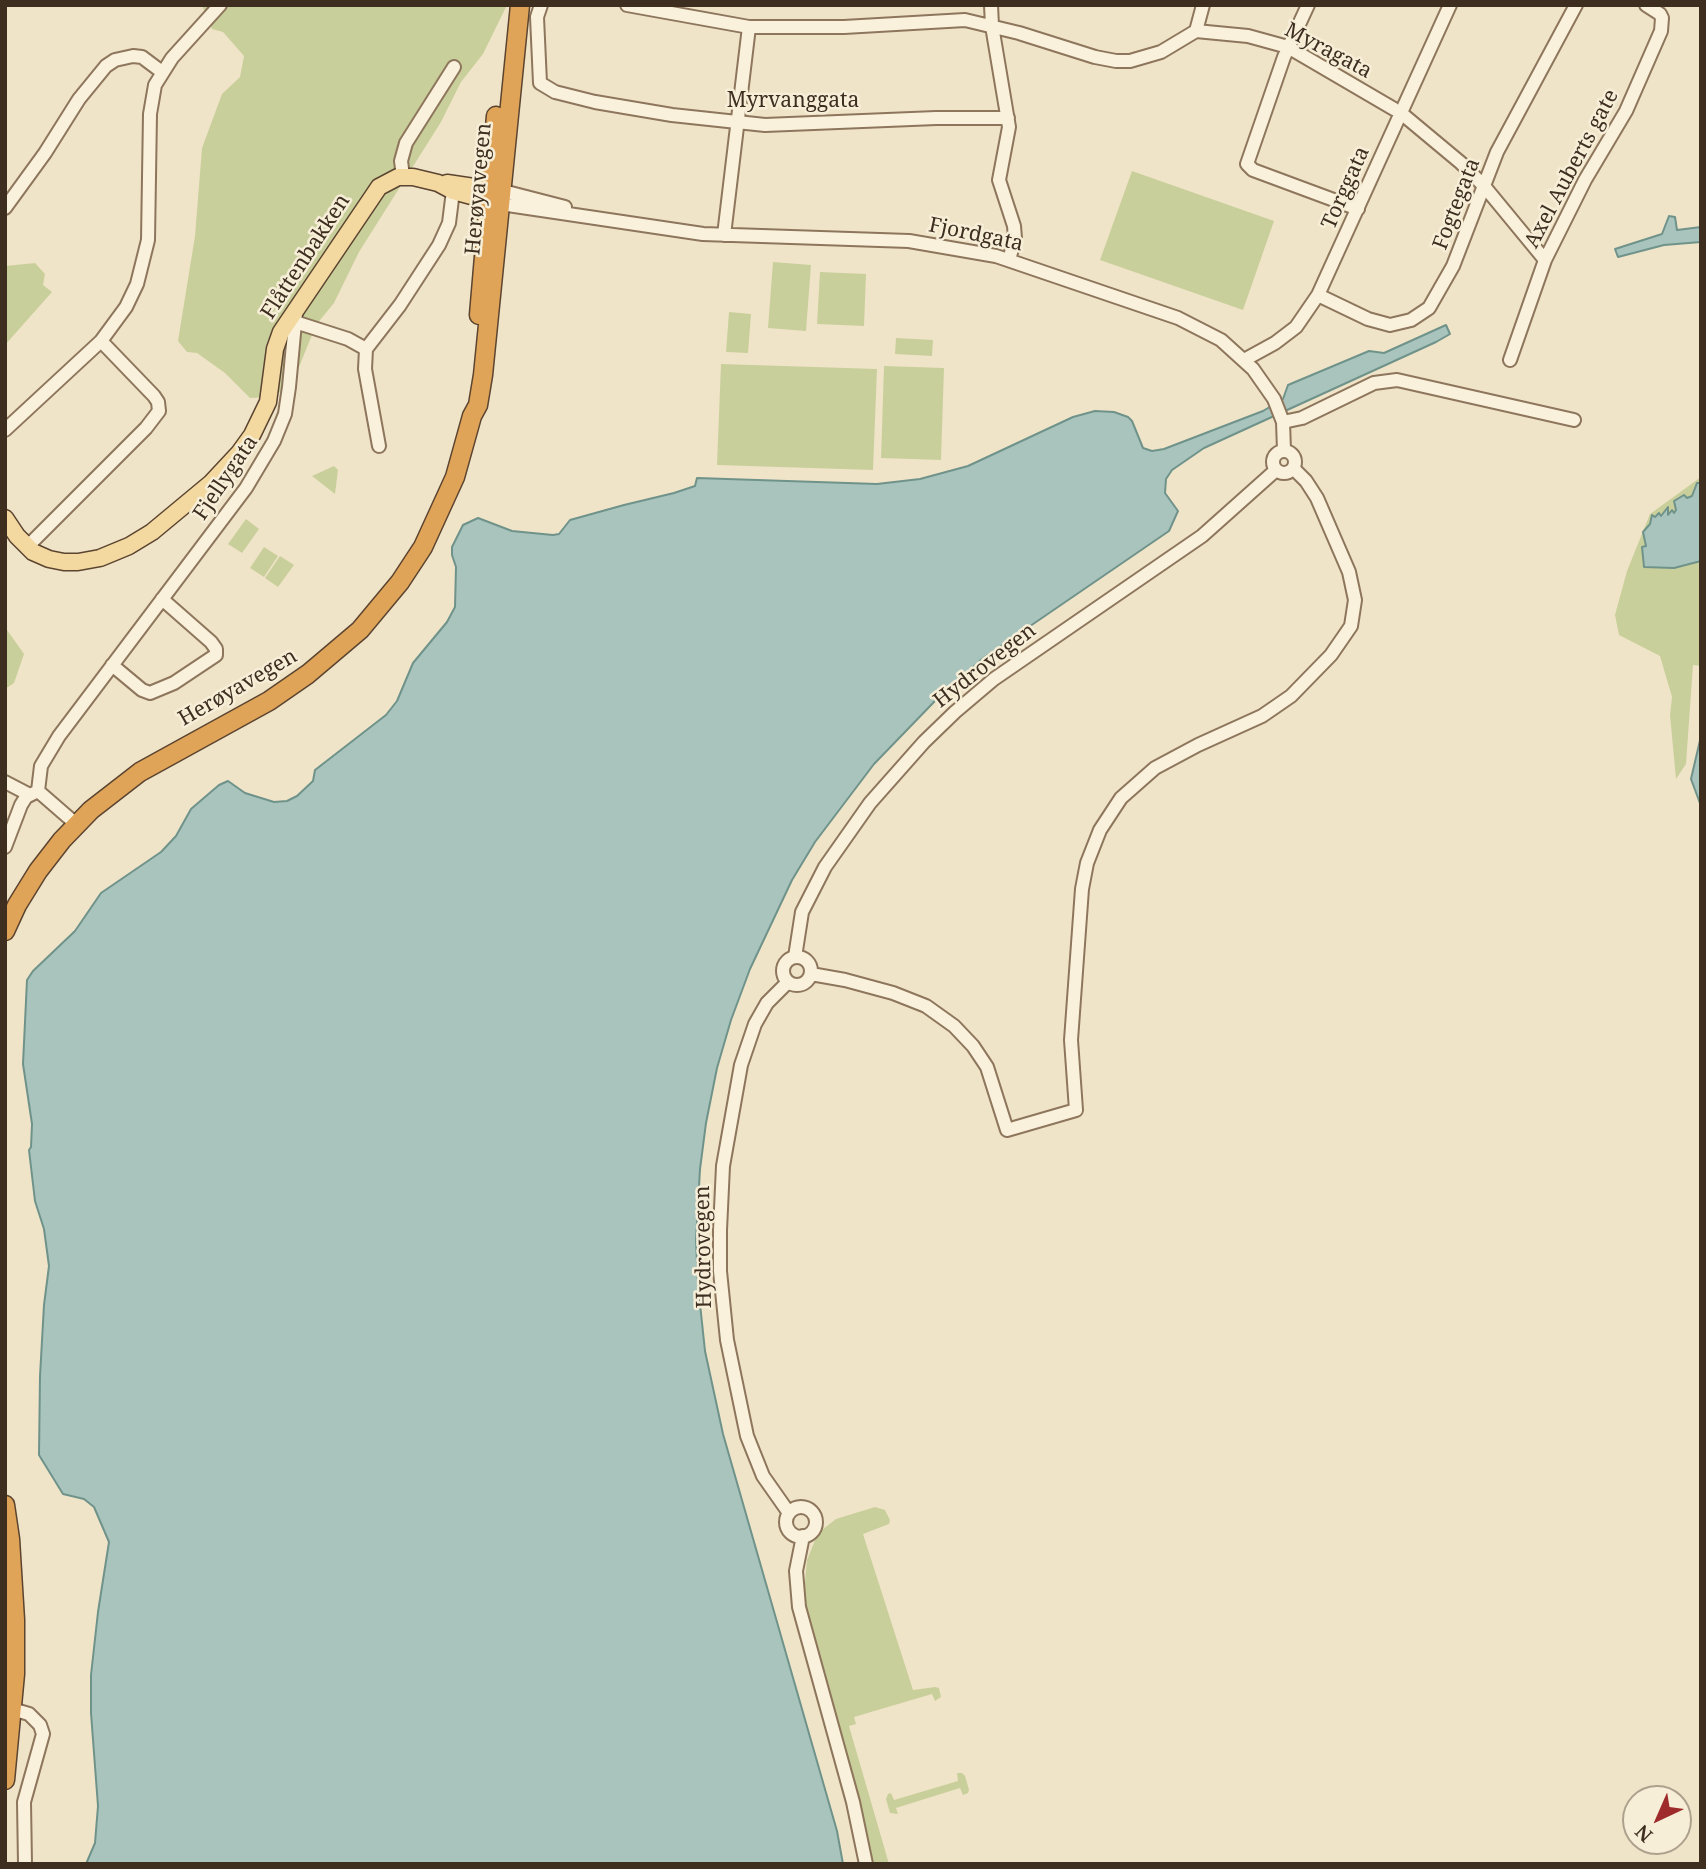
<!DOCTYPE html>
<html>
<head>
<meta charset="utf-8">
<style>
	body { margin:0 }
	#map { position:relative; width:1706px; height:1869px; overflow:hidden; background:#f0e4c8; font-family:"Noto Serif",serif }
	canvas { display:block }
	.frame { position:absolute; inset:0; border:7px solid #3d2e20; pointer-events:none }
	.north { position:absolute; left:1622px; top:1785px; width:70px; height:70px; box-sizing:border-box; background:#f7eed8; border:2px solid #ada18e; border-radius:50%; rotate:224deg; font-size:19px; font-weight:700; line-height:28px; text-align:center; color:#3d2e20 }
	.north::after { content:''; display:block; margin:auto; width:24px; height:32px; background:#9e2a2b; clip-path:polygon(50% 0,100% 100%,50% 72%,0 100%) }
</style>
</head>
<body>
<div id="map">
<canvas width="1706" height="1869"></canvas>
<div class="frame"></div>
<div class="north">N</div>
</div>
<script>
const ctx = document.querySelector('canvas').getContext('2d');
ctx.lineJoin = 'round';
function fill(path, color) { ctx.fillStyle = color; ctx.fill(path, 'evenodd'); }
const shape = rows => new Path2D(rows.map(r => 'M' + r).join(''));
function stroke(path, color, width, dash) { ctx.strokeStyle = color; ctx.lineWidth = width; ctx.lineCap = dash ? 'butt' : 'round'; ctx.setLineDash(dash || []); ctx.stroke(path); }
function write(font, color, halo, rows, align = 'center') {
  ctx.font = font + ' "Noto Serif",serif'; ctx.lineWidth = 5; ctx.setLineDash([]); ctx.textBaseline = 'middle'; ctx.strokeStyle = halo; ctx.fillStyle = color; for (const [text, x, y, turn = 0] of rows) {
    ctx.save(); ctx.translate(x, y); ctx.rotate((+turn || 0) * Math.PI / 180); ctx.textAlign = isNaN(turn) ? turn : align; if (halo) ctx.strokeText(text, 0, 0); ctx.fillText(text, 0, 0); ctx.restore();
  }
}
const green = shape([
	[202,5,507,5,483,54,461,82,441,122,359,252,334,303,316,325,295,377,275,397,250,398,225,373,197,353,187,352,178,341,195,236,202,148,222,94,240,77,244,56,223,32,212,29],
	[1132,171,1274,221,1243,310,1100,260],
	[773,262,811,265,806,331,768,328],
	[35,263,45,274,43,285,52,292,5,345,5,266],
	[820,272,866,274,864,326,817,324],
	[729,312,751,314,748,353,726,352],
	[896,338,933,340,932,356,895,354],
	[721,364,877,369,873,470,717,465],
	[884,366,944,368,941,460,881,458],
	[334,466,338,470,335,494,312,476],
	[1701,477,1701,666,1693,665,1686,764,1676,779,1670,715,1672,697,1660,656,1619,635,1615,615,1627,571,1650,514],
	[246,519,259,529,242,553,228,544],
	[264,547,278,556,264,577,250,568],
	[280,556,294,565,278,587,265,578],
	[5,627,24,654,14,683,5,689],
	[875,1507,885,1510,890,1520,889,1524,863,1534,913,1690,935,1687,939,1688,941,1697,935,1701,932,1694,854,1717,856,1724,849,1726,889,1864,871,1864,852,1779,810,1632,804,1592,807,1560,818,1533,836,1519],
	[957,1773,962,1773,965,1776,969,1790,968,1793,963,1795,960,1788,896,1808,898,1814,890,1813,886,1799,888,1794,891,1793,894,1800,958,1781]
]);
const water = shape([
	[1669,216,1675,217,1677,230,1701,227,1701,242,1664,245,1618,257,1615,249,1662,234,1669,216],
	[1446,325,1450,334,1436,342,1204,448,1172,470,1166,479,1165,493,1178,511,1169,531,982,659,934,702,874,764,815,842,792,880,750,969,731,1020,717,1068,706,1123,700,1169,696,1240,698,1285,705,1351,723,1434,837,1831,843,1864,86,1864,95,1843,98,1806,91,1713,91,1675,98,1612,109,1542,94,1507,84,1499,63,1494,39,1455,40,1376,44,1305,49,1266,44,1229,35,1201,29,1150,31,1147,32,1124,23,1064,27,980,33,971,75,931,101,893,161,852,176,836,191,809,219,785,228,781,245,793,274,802,287,801,297,796,313,781,315,770,386,715,397,701,413,663,447,622,455,607,456,567,452,555,452,547,463,525,478,518,512,531,553,535,559,534,570,520,624,505,674,493,695,486,697,478,877,484,920,479,968,466,1073,417,1095,411,1114,412,1128,417,1132,421,1143,448,1152,451,1164,449,1263,411,1283,399,1288,385,1369,351,1384,353,1446,325],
	[1697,483,1701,483,1701,561,1674,568,1644,567,1642,547,1646,546,1643,532,1650,524,1652,515,1655,517,1659,513,1661,516,1668,507,1668,515,1672,510,1674,513,1676,510,1674,501,1684,495,1687,498,1692,496,1697,483],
	[1701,736,1701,806,1691,779,1701,736]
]);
const minor = shape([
	[541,5,537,17,540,83,555,92,595,102,672,115,765,125,936,118,1008,118],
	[627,5,749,27,844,27,965,20,1019,33,1095,57,1116,61,1130,61,1161,52,1196,31,1248,36,1288,47,1394,109],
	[991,5,992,26,1009,127,999,180,1014,226,1015,238,1009,260],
	[1308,5,1284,57,1247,164,1253,170,1358,209],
	[1196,31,1203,5],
	[1401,113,1461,163,1484,186,1545,260],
	[403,176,401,161,406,143,454,67],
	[503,191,565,207],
	[501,204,703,234,909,241,996,256,1178,318,1221,340,1253,369,1274,399,1283,422,1284,450],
	[5,208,45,153,79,99,106,66,115,60,133,56,142,57,162,72],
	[724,235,749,27],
	[1318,295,1368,319,1390,325,1411,320,1429,308,1453,266,1497,152,1576,5],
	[295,322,348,339,366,349,365,369,379,446],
	[366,349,400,305,439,245,449,223,454,183],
	[1244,360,1275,343,1296,327,1318,295,1450,5],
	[1510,360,1545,260,1585,180,1626,111,1661,31,1662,18,1660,14,1646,5],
	[1283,422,1302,418,1374,383,1397,380,1574,420],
	[5,430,101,341,126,307,137,284,148,240,150,114,155,85,172,58,220,5],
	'1273 462a11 11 0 1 1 22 0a11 11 0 1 1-22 0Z',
	[27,547,146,428,159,411,158,402,154,396,101,341],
	[112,665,142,690,150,693,174,683,216,655,216,649,211,642,162,599],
	[5,782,30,795],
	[76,824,38,791,41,766,59,736,246,488,274,441,285,414,289,387,296,312],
	[5,847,21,805,26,797,38,791],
	'783 971a14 14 0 1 1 28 0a14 14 0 1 1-28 0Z',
	[795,957,802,912,825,867,870,803,924,742,955,712,994,679,1202,536,1276,470],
	[811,974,845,980,893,993,926,1006,954,1026,973,1046,987,1067,1007,1130,1076,1110,1071,1040,1082,889,1087,863,1100,830,1121,798,1155,768,1198,745,1262,716,1291,696,1331,655,1351,626,1355,600,1349,572,1317,498,1306,481,1293,468],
	[788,982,767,1003,755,1024,741,1065,723,1166,720,1230,720,1271,727,1340,747,1436,763,1476,789,1513],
	'786 1522a15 15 0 1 1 30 0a15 15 0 1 1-30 0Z',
	[803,1536,796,1571,799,1607,853,1802,866,1864],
	[12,1709,29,1714,40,1725,43,1734,24,1802,25,1864]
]);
const major = shape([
	[447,183,501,191],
	[5,518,17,536,33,552,49,559,64,562,78,562,100,558,129,546,152,532,211,483,239,453,252,435,268,402,275,349,281,332,379,187,398,177,413,177,438,183,453,191,501,204]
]);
const highway = shape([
	[479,315,496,116],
	[5,931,17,905,38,871,62,840,91,810,140,772,269,701,308,674,360,630,400,582,423,547,455,477,472,416,478,405,483,375,520,5],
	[5,1505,10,1539,15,1620,15,1674,5,1780]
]);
const streetNames = [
	["Myragata",1328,51,28],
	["Myrvanggata",793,101],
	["Axel Auberts gate",1572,169,-62],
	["Torggata",1346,188,-66],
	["Herøyavegen",479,189,-85],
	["Fogtegata",1457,204,-69],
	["Fjordgata",976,235,12],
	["Flåttenbakken",306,257,-57],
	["Fjellygata",226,478,-56],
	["Hydrovegen",985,666,-38],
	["Herøyavegen",238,688,-30],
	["Hydrovegen",704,1247,-91]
];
fill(green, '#c9cf9b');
fill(water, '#a9c4bc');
stroke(water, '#6f938a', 2);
stroke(minor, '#8d765c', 16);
stroke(major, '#5b4430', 19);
stroke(highway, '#5b4430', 21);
stroke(minor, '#faf1dc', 12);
stroke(major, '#f3d9a0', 16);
stroke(highway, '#e0a458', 18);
write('21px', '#3d2e20', '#f7eed8', streetNames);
</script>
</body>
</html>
